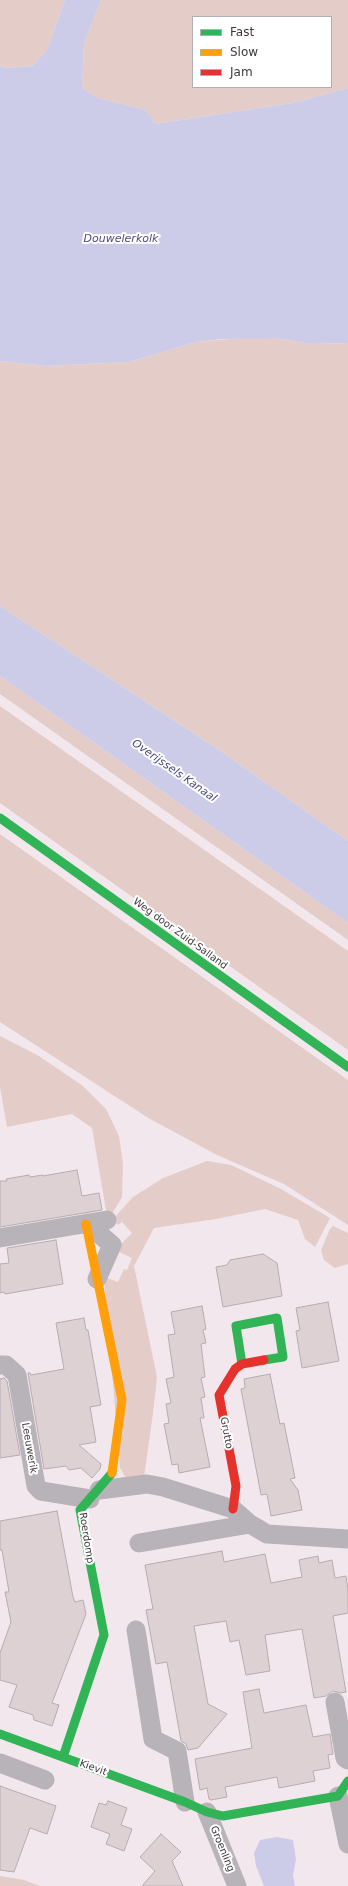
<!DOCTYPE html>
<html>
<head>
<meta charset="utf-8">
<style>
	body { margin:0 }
	#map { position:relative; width:348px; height:1886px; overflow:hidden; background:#f3e7ee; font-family:"DejaVu Sans",sans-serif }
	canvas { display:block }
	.legend { position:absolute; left:192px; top:16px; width:140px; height:72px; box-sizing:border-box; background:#fff; border:1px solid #b2afb1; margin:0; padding:5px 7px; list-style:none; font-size:12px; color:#3f373c }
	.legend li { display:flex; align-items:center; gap:8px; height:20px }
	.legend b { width:20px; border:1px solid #b2afb1 }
</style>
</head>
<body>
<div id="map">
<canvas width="348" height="1886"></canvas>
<ul class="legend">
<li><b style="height:5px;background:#30b455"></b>Fast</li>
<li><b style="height:5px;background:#ff9f0a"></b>Slow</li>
<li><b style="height:5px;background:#e5322d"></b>Jam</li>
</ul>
</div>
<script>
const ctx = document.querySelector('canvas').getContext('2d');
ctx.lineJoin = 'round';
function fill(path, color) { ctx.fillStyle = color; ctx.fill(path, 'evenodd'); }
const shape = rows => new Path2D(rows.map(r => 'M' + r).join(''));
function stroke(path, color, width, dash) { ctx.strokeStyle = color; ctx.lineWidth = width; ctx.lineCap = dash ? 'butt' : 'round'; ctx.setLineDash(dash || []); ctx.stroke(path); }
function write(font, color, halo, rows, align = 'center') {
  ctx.font = font + ' "DejaVu Sans",sans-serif'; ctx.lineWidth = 4; ctx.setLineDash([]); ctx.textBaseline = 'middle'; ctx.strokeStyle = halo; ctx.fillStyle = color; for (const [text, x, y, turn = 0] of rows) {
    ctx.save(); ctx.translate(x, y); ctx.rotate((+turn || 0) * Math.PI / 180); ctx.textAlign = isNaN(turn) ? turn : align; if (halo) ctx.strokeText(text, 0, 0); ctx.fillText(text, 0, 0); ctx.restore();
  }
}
const green = shape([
	[0,0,65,0,47,50,32,66,7,68,0,66],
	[101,0,348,0,348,88,293,103,155,124,146,110,98,98,82,88,84,44],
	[193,17,331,17,331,87,193,87],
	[253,337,276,338,311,344,348,343,348,841,222,752,0,606,0,361,46,366,129,362,196,342],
	[0,676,348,923,348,940,0,694],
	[0,706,348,951,348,1050,0,803],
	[0,834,348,1080,348,1225,284,1184,217,1155,150,1119,0,1022],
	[0,1036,39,1056,83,1086,106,1109,119,1136,123,1164,122,1197,112,1214,107,1216,92,1128,72,1114,7,1127,0,1087],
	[207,1161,231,1165,281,1189,330,1218,315,1247,305,1239,298,1220,265,1209,216,1219,154,1228,134,1266,157,1377,153,1413,144,1477,126,1478,120,1468,104,1277,118,1282,124,1269,127,1270,132,1258,119,1252,121,1244,132,1233,122,1222,118,1225,113,1219,133,1197,163,1178],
	[333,1226,348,1233,348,1264,335,1268,324,1260,321,1250,330,1229],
	[0,1876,24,1880,40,1886,0,1886]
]);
const water = shape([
	[65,0,101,0,84,44,82,88,98,98,146,110,155,124,293,103,348,88,348,343,311,344,276,338,222,339,196,342,129,362,46,366,0,361,0,66,7,68,32,66,47,50],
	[0,606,222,752,348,841,348,923,0,676],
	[277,1837,293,1840,296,1859,293,1875,295,1886,264,1886,256,1866,254,1853,260,1840]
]);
const building = shape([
	[77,1170,82,1196,99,1193,102,1210,0,1227,0,1181,7,1181,6,1179,29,1175,30,1177,43,1175,43,1176,77,1170],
	[56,1240,63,1284,5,1294,4,1292,0,1293,0,1264,9,1263,7,1248,56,1240],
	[263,1254,277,1263,282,1296,223,1307,216,1267,227,1265,230,1260,263,1254],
	[328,1302,339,1361,302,1368,296,1331,300,1330,296,1308,328,1302],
	[202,1306,206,1329,203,1330,206,1343,201,1344,205,1377,201,1378,205,1397,201,1398,204,1418,200,1418,210,1467,179,1473,178,1464,172,1465,164,1424,169,1423,166,1404,171,1403,166,1379,174,1377,168,1335,175,1334,171,1312,202,1306],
	[84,1318,86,1330,88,1330,101,1405,90,1407,96,1442,79,1445,101,1464,100,1469,92,1478,81,1468,69,1470,66,1466,44,1469,28,1373,30,1373,31,1375,64,1369,56,1323,84,1318],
	[270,1374,280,1424,284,1423,295,1478,290,1479,298,1490,302,1510,271,1516,267,1494,261,1495,241,1389,245,1388,244,1379,270,1374],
	[4,1378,7,1381,20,1455,0,1458,0,1379,4,1378],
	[57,1511,73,1597,75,1602,83,1600,86,1614,52,1703,59,1705,52,1726,34,1720,33,1715,9,1707,17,1685,0,1680,0,1653,11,1622,5,1592,9,1592,2,1550,0,1550,0,1521,57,1511],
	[222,1551,224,1562,265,1554,271,1583,302,1577,299,1560,318,1556,319,1563,332,1560,335,1578,346,1576,348,1590,348,1613,333,1616,346,1692,341,1693,333,1691,326,1696,314,1698,302,1629,265,1635,270,1671,246,1675,239,1640,230,1642,226,1621,194,1626,208,1704,227,1714,198,1748,188,1750,186,1744,181,1741,167,1662,156,1664,146,1610,153,1609,145,1565,222,1551],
	[259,1689,264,1713,306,1705,313,1737,330,1734,333,1754,328,1755,330,1768,313,1771,315,1781,279,1788,277,1777,225,1787,227,1797,211,1800,209,1799,207,1788,200,1790,195,1759,252,1748,243,1692,259,1689],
	[0,1786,56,1806,47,1834,30,1828,14,1872,0,1870,0,1786],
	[108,1801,127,1808,121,1825,132,1829,124,1851,106,1844,110,1834,91,1827,99,1803,106,1805,108,1801],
	[161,1834,181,1852,172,1861,183,1886,142,1886,155,1871,140,1857,161,1834]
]);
const street = shape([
	[87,1223,112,1245,97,1279],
	[0,1238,107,1220],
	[0,1365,6,1365,17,1375,36,1486,41,1491,90,1499],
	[99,1490,147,1484,163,1487,233,1509,250,1524,267,1534,348,1539],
	[139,1543,250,1524],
	[136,1630,153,1739,177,1751,185,1802],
	[335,1702,345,1758,348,1760],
	[0,1763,45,1780],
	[338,1796,348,1844],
	[207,1812,237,1886]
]);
const fast = shape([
	[0,818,348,1067],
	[242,1364,236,1326,277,1318,283,1357,264,1360],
	[0,1734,185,1802,207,1812,223,1816,338,1796,348,1781],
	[63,1757,104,1635,80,1510,112,1473]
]);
const slow = shape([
	[86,1224,122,1400,112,1473]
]);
const jam = shape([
	[233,1509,236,1486,219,1395,235,1369,242,1364,264,1360]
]);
const streetNames = [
	["Weg door Zuid-Salland",180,934,36],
	["Grutto",226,1433,79],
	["Leeuwerik",29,1448,80],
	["Roerdomp",86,1538,81],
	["Kievit",93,1768,20],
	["Groenling",222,1849,68]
];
const waterNames = [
	["Douwelerkolk",121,239],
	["Overijssels Kanaal",174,771,35]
];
fill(green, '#e4ccc8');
fill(water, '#cdcce8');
fill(building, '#ded1d4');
stroke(building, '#b6acaf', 1);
stroke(street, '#b8b3b8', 19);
stroke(fast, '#30b455', 9);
stroke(slow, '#ff9f0a', 9);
stroke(jam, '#e5322d', 9);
write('10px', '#3f373c', '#fff', streetNames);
write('italic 11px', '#4a4c7e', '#fff', waterNames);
</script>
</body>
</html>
